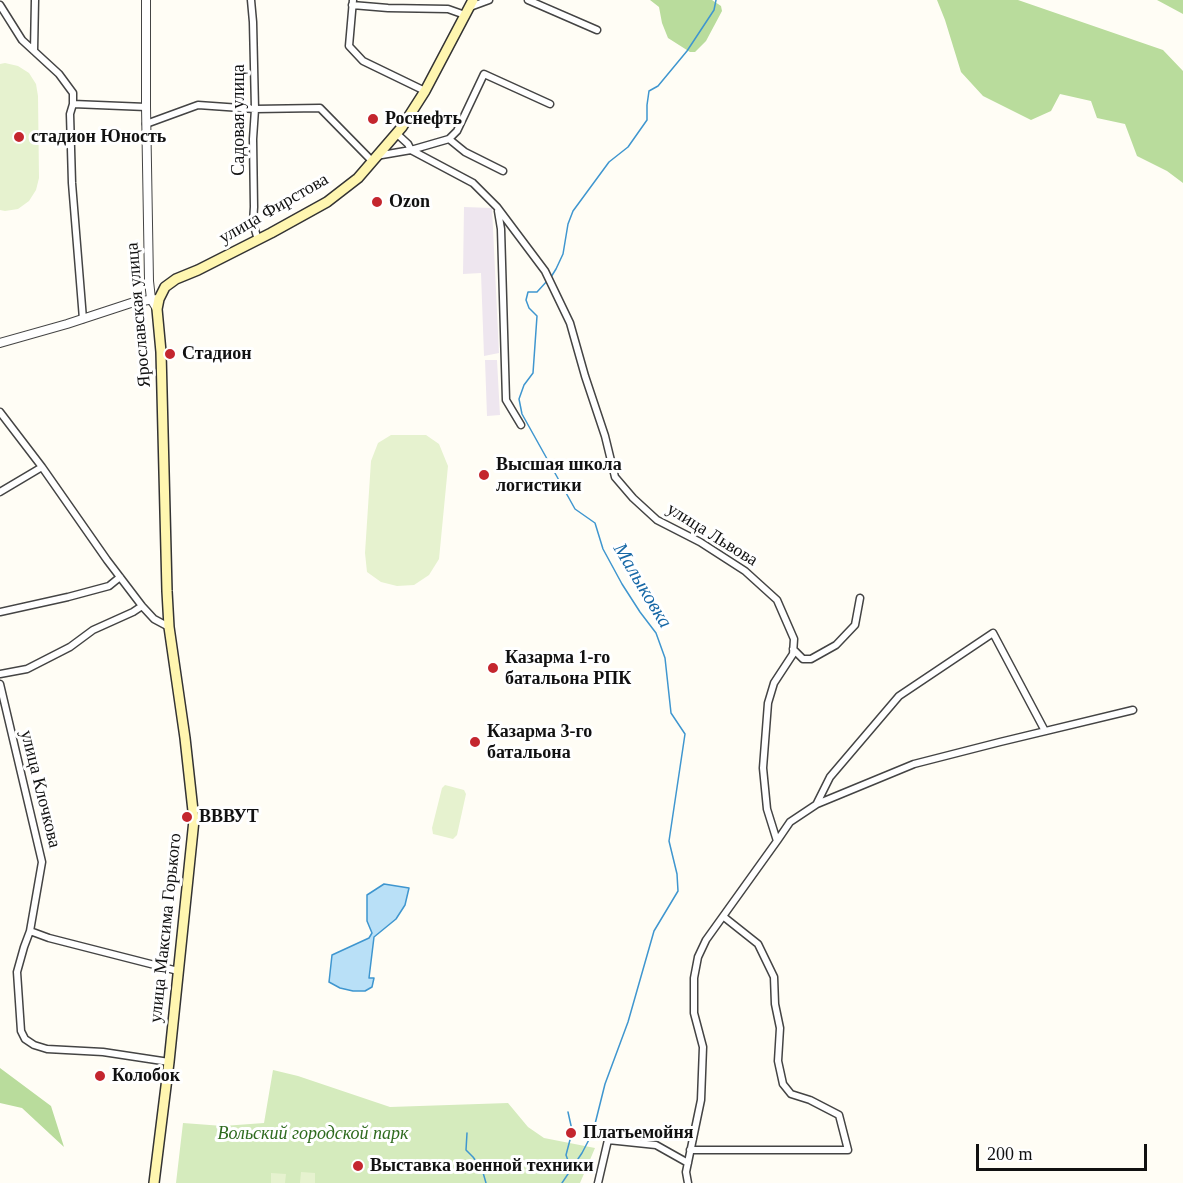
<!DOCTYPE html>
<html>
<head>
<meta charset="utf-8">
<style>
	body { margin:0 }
	#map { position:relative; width:1183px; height:1183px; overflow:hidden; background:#fffdf5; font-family:"Times New Roman",serif }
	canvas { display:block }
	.scale { position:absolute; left:976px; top:1144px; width:171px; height:27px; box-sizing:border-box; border:3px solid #111; border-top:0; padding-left:8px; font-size:18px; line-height:21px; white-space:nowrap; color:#111; -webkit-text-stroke:4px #fff; paint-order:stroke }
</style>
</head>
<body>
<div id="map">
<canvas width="1183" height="1183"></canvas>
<div class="scale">200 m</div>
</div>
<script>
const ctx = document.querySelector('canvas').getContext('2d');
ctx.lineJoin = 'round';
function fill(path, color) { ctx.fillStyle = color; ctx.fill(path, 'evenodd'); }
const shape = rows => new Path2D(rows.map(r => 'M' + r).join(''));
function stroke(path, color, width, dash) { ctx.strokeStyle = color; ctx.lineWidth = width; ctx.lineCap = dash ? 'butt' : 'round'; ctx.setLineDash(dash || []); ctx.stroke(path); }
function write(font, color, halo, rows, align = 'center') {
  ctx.font = font + ' "Times New Roman",serif'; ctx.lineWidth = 6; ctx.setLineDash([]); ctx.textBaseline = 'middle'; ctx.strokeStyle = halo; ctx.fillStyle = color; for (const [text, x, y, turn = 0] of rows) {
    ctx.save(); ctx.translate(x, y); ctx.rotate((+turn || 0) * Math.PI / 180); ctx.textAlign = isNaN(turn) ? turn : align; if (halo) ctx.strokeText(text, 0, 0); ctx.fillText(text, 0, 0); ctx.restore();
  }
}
const industrial = shape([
	[464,207,492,208,499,353,484,356,481,273,463,274],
	[485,360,497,360,500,415,487,416]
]);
const green = shape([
	[273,1070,298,1076,390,1107,508,1103,528,1127,544,1138,595,1148,580,1183,176,1183,183,1123,223,1126,264,1123]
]);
const forest = shape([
	[650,0,712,0,721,6,722,11,706,41,695,52,690,52,668,38,662,23,659,7],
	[937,0,1018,0,1163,50,1183,71,1183,183,1167,171,1137,156,1125,124,1097,118,1091,101,1060,94,1051,111,1031,120,983,96,961,72,945,20],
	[1157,0,1183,0,1183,14],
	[0,1068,51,1106,64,1147,22,1108,0,1103]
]);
const pitch = shape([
	[5,63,18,66,29,73,36,84,38,96,39,178,36,190,29,201,18,209,5,211,0,210,0,64],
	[391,435,426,435,439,444,448,466,439,559,429,575,414,585,397,586,381,582,367,572,365,553,371,461,378,443],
	[445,785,464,790,466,794,457,835,453,839,433,834,432,828,442,788],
	[301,1172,315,1173,315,1183,300,1183],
	[271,1173,286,1174,285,1183,271,1183]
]);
const water = shape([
	[384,884,409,888,405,905,396,919,374,937,369,978,374,978,372,987,365,991,353,991,340,988,329,982,332,955,369,938,372,933,367,921,367,895,384,884]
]);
const stream = shape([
	[551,277,556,269,563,254,568,224,573,211,609,162,628,147,647,120,647,105,649,91,658,86,687,51,714,10,716,0],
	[548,280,537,292,528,292,526,300,529,308,537,316,533,373,524,385,519,399,522,414,575,509,595,523,603,549,622,584,640,612,656,633,665,658,671,713,685,734,669,841,677,874,678,891,654,931,628,1022,605,1084,593,1132,582,1153,562,1183],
	[568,1112,572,1130],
	[467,1133,466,1150,473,1157,482,1169,486,1183],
	[571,1136,566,1155,571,1169]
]);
const minor = shape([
	[251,0,253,22,255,109,253,139,254,207,253,223,258,240],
	[353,0,349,46,363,61,425,91],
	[528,0,597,30],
	[0,5,22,40,59,74,73,93,73,104,70,114,72,183,83,319],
	[352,5,388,8,448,9,465,15],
	[470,7,489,0],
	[34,51,35,0],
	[73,104,146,107],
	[146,124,198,105,255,109,320,108,372,161],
	[396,133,408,144,411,150,473,183,497,207,545,271,570,323,585,376,605,436,615,477,633,498,657,520,700,542,745,571,777,600,794,639,793,654,774,683,768,703,763,768,767,809,777,841,706,940,698,957,694,978,694,1013,703,1047,701,1100,686,1172,688,1183],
	[449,139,465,152,503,171],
	[376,156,411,150,449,139,457,131,484,74,550,104],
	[498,211,501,229,506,400,521,425],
	[0,412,42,467,107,560,142,606,154,619,169,627],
	[0,492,42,467],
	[0,612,68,597,109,586,120,577],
	[793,649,803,659,811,659,836,645,855,625,860,598],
	[0,674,27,669,70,647,93,630,133,612,142,606],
	[0,684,42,862,30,931,24,947,17,972,21,1031,25,1039,34,1045,47,1049,103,1052,169,1062],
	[817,803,830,777,899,696,993,633,1045,731],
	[777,841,790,822,817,804,914,764,1000,742,1133,710],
	[30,931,49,938,178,971],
	[690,1150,848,1150,839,1115,810,1100,791,1094,783,1084,778,1061,780,1028,775,1004,774,977,758,944,724,917],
	[598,1183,608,1140,656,1145,688,1163]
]);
const tertiary = shape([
	[146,0,146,107,149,281,151,299,157,309],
	[0,343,67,324,131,303,154,299]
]);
const secondary = shape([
	[154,1183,169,1062,194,820,185,738,169,627,167,591,161,352,157,309,159,299,165,287,176,279,198,270,271,233,327,202,358,178,402,127,425,91,473,0]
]);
const markers = [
	[373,119,6,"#c4262e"],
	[19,137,6,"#c4262e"],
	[377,202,6,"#c4262e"],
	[170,354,6,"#c4262e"],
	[484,475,6,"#c4262e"],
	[493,668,6,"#c4262e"],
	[475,742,6,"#c4262e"],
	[187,817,6,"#c4262e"],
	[100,1076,6,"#c4262e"],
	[571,1133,6,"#c4262e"],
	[358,1166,6,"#c4262e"]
];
const poiNames = [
	["Роснефть",385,119],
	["стадион Юность",31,137],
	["Ozon",389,202],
	["Стадион",182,354],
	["Высшая школа",496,465],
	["логистики",496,486],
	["Казарма 1-го",505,658],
	["батальона РПК",505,679],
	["Казарма 3-го",487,732],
	["батальона",487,753],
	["ВВВУТ",199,817],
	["Колобок",112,1076],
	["Платьемойня",583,1133],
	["Выставка военной техники",370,1166]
];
const streetNames = [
	["Садовая улица",239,120,-90],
	["улица Фирстова",274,209,-30],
	["Ярославская улица",139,315,-95],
	["улица Львова",712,535,32],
	["улица Клочкова",40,789,76],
	["улица Максима Горького",166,928,-84]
];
const parkNames = [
	["Вольский городской парк",313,1134]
];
const waterNames = [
	["Малыковка",642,586,59]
];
fill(industrial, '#eee6ef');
fill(green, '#d5ebbd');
fill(forest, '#b9dc9c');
fill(pitch, '#e6f2cf');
fill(water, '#b9e0f7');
stroke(water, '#3f96cf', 1.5);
stroke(stream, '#3f96cf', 1.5);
stroke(minor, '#444', 9);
stroke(tertiary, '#444', 10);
stroke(secondary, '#333', 12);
stroke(minor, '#fff', 6);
stroke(tertiary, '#fff', 8);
stroke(secondary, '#fff6b0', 9);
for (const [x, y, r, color] of markers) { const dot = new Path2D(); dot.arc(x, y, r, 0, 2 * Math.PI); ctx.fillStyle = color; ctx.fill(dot); stroke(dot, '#fff', 2); }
write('bold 18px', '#111', '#fff', poiNames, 'left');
write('18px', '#111', '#fff', streetNames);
write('italic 18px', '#2f6b1f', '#fff', parkNames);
write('italic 20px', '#1768a6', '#fff', waterNames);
</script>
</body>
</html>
